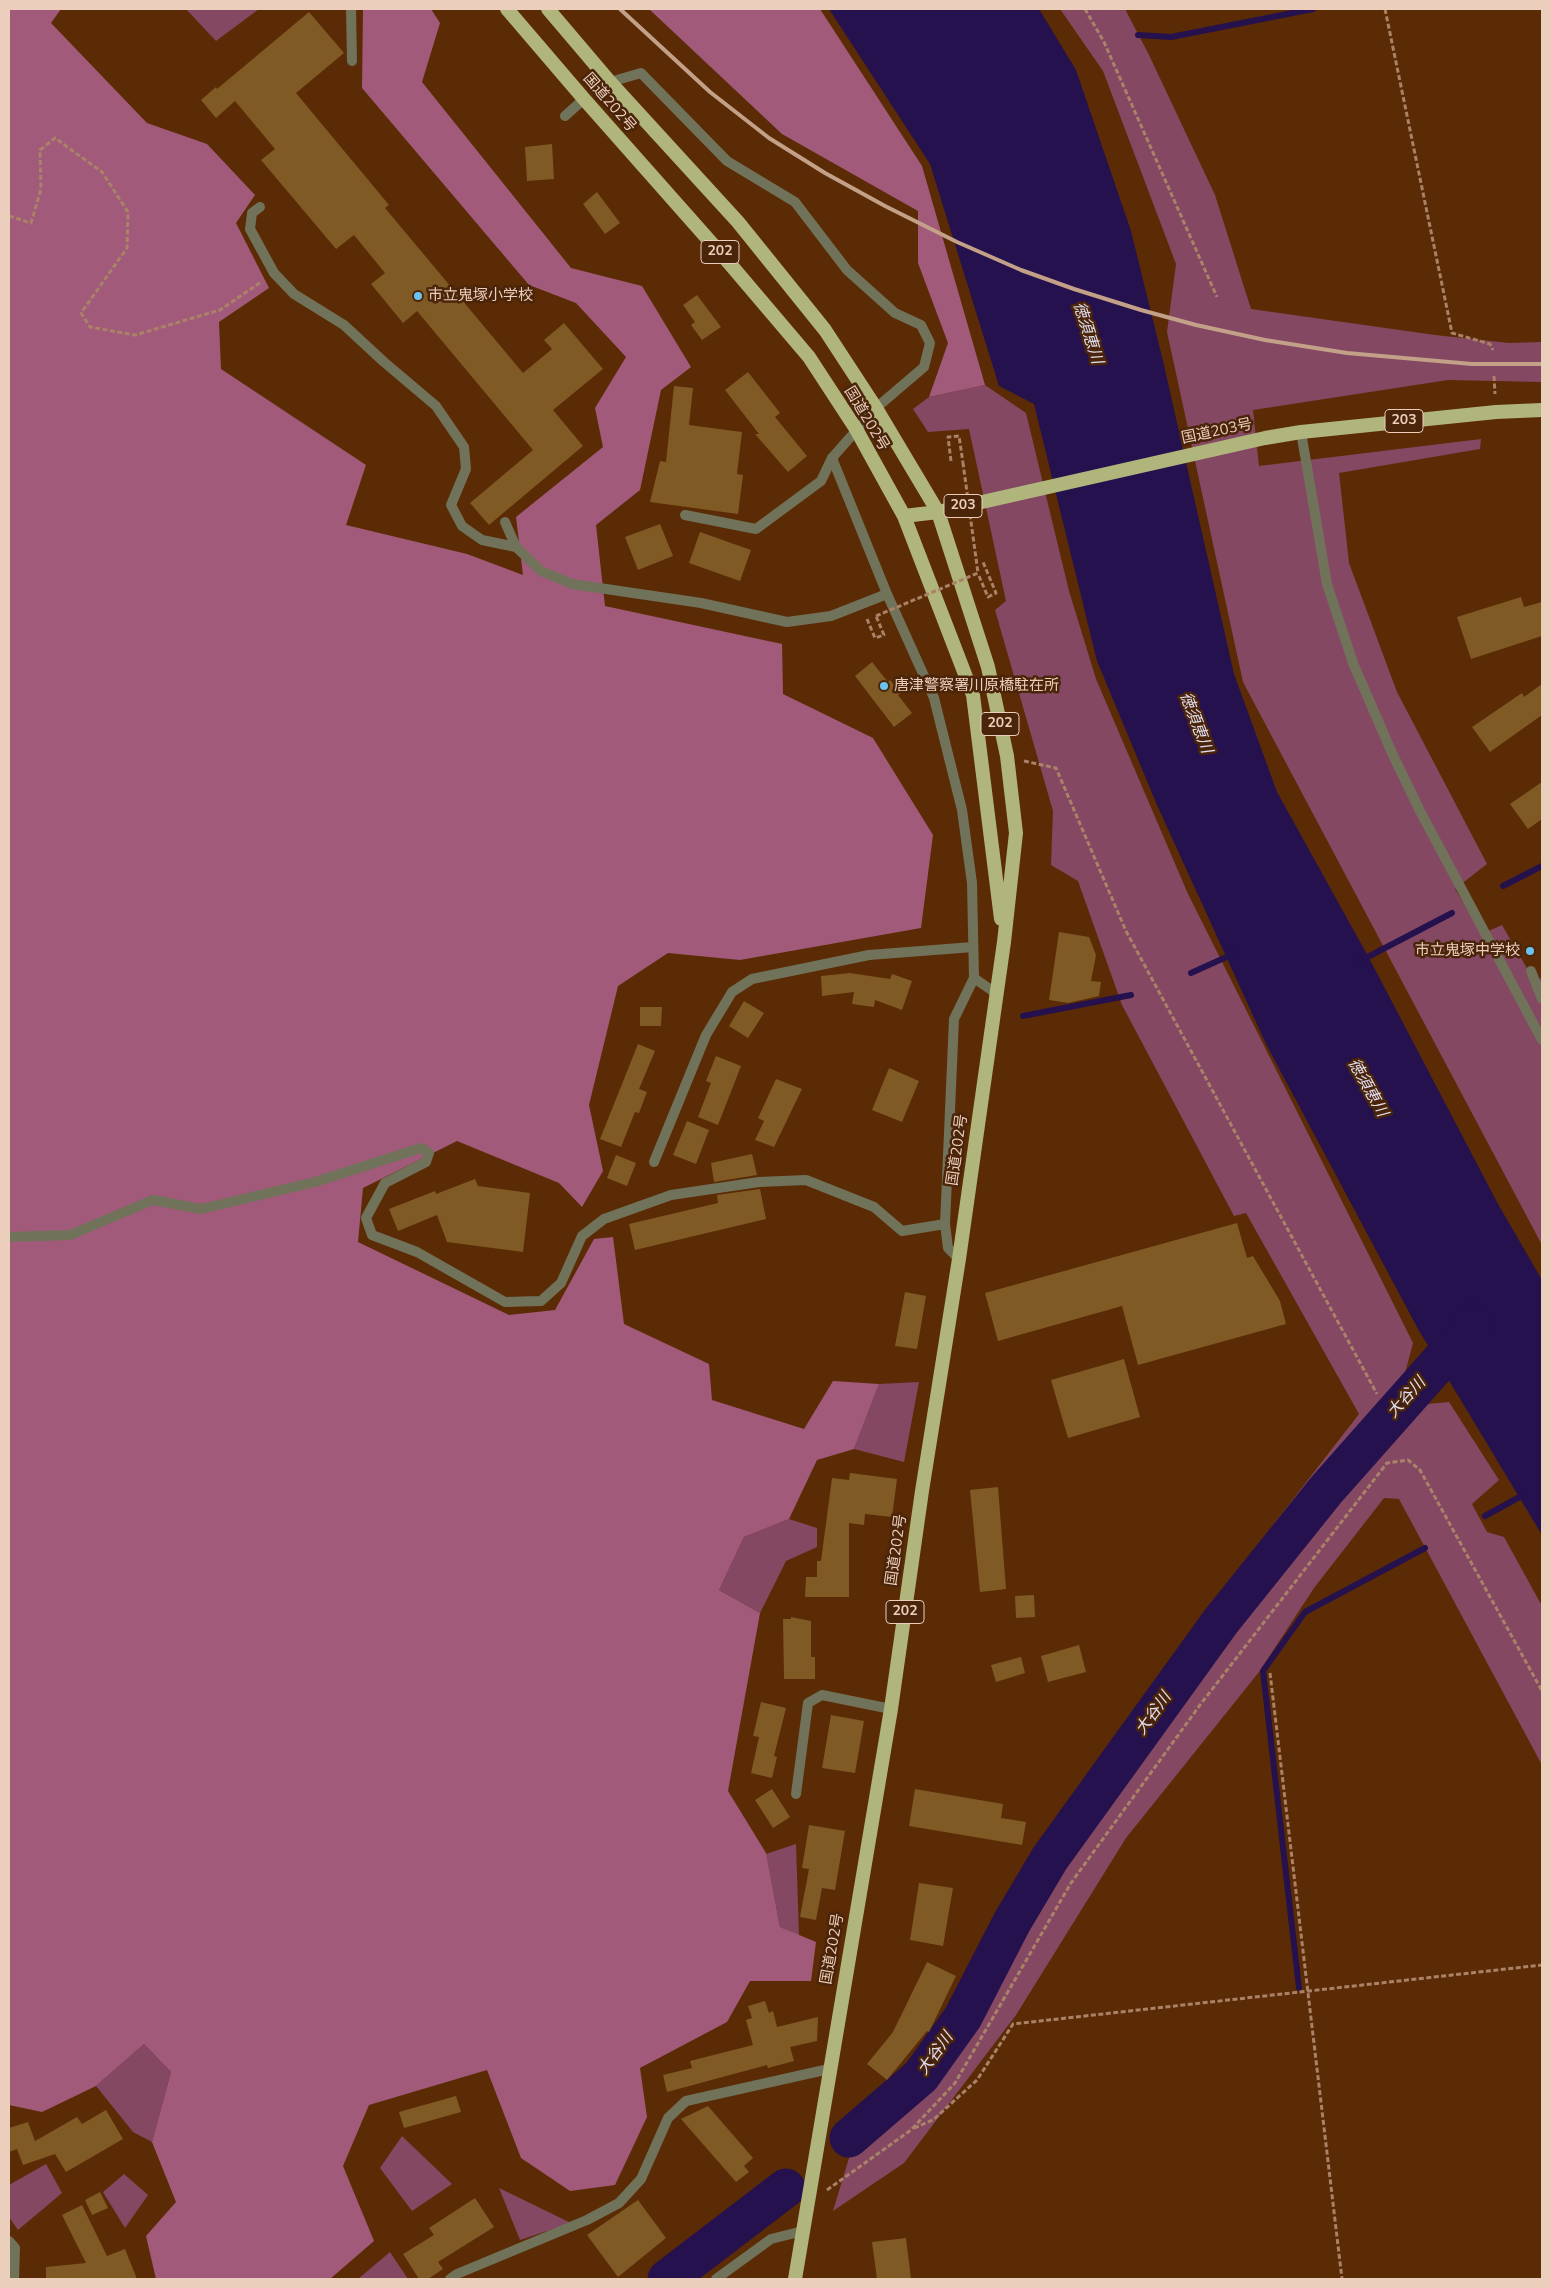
<!DOCTYPE html>
<html>
<head>
<meta charset="utf-8">
<style>
	body { margin:0 }
	#map { position:relative; width:1551px; height:2288px; overflow:hidden; background:#5b2b05; font-family:"Nunito Sans",sans-serif }
	canvas { display:block }
	.frame { position:absolute; inset:0; border:10px solid #eccebc; pointer-events:none }
</style>
</head>
<body>
<div id="map">
<canvas width="1551" height="2288"></canvas>
<div class="frame"></div>
</div>
<script>
const ctx = document.querySelector('canvas').getContext('2d');
ctx.lineJoin = 'round';
function fill(path, color) { ctx.fillStyle = color; ctx.fill(path, 'evenodd'); }
const shape = rows => new Path2D(rows.map(r => 'M' + r).join(''));
function stroke(path, color, width, dash) { ctx.strokeStyle = color; ctx.lineWidth = width; ctx.lineCap = dash ? 'butt' : 'round'; ctx.setLineDash(dash || []); ctx.stroke(path); }
function write(font, color, halo, rows, align = 'center') {
  ctx.font = font + ' "Nunito Sans","Noto Sans JP",sans-serif'; ctx.lineWidth = 5; ctx.setLineDash([]); ctx.textBaseline = 'middle'; ctx.strokeStyle = halo; ctx.fillStyle = color; for (const [text, x, y, turn = 0] of rows) {
    ctx.save(); ctx.translate(x, y); ctx.rotate((+turn || 0) * Math.PI / 180); ctx.textAlign = isNaN(turn) ? turn : align; if (halo) ctx.strokeText(text, 0, 0); ctx.fillText(text, 0, 0); ctx.restore();
  }
}
const green = shape([
	[186,9,259,9,216,41],
	[1060,9,1125,9,1149,55,1215,195,1251,309,1435,335,1509,343,1542,342,1542,382,1448,380,1253,410,1259,466,1481,439,1480,449,1339,473,1349,563,1397,692,1487,864,1455,889,1482,934,1502,925,1532,977,1542,979,1542,1245,1243,682,1167,332,1176,264,1103,71],
	[985,385,1026,413,1069,591,1096,679,1188,894,1413,1343,1404,1377,1208,1609,1359,1414,1246,1213,1234,1216,1122,1005,1078,881,1051,865,1053,811,995,610,1006,601,969,429,928,432,913,409,929,397],
	[919,1382,904,1462,854,1449,879,1384],
	[1449,1402,1499,1480,1472,1504,1487,1532,1504,1537,1542,1606,1542,1765,1399,1499,1384,1498,1314,1588,1259,1672,1126,1838,1016,2015,904,2163,833,2211,849,2158,934,2085,1058,1867,1230,1626,1415,1405],
	[789,1519,817,1528,817,1547,786,1561,760,1613,719,1590,744,1537],
	[796,1844,799,1936,780,1927,766,1854],
	[144,2044,171,2072,152,2142,133,2132,96,2086],
	[402,2136,452,2184,412,2211,380,2168],
	[46,2164,62,2193,18,2230,9,2217,9,2185],
	[124,2174,148,2195,125,2228,103,2192],
	[499,2188,571,2223,520,2240],
	[390,2252,408,2279,358,2279]
]);
const forest = shape([
	[9,9,61,9,51,23,147,123,207,144,255,195,236,223,269,288,219,322,221,369,366,465,346,525,467,554,523,575,516,517,603,447,595,408,626,357,576,303,529,285,362,88,363,9,431,9,440,23,422,82,571,268,642,286,691,367,661,390,640,490,596,525,605,606,782,644,783,694,873,738,933,835,921,928,740,960,668,953,618,986,589,1105,603,1171,582,1207,559,1183,457,1141,363,1188,358,1242,509,1315,555,1310,594,1239,613,1237,624,1324,709,1364,712,1400,804,1429,833,1381,879,1384,854,1449,817,1460,789,1519,744,1537,719,1590,760,1613,728,1791,766,1853,780,1927,816,1942,811,1981,750,1981,727,2022,640,2068,647,2117,615,2185,570,2191,521,2158,487,2070,369,2105,343,2166,374,2241,330,2279,156,2279,146,2236,176,2202,152,2142,171,2072,144,2044,96,2086,42,2112,9,2105],
	[649,9,820,9,922,166,985,385,929,397,948,343,918,263,918,211,782,134]
]);
const water = shape([
	[829,9,1039,9,1076,70,1131,231,1163,361,1234,674,1277,792,1369,958,1498,1204,1542,1280,1542,1535,1418,1329,1266,1044,1157,805,1097,661,1034,404,999,386,930,164]
]);
const stream = shape([
	[1138,35,1171,37,1313,9],
	[1503,886,1542,866],
	[1360,961,1452,913],
	[1191,973,1233,954],
	[1023,1016,1131,995],
	[1485,1516,1525,1494],
	[1299,1988,1263,1671,1305,1612,1425,1548]
]);
const river = shape([
	[849,2138,921,2076,963,2017,1012,1922,1050,1858,1221,1621,1326,1490,1474,1323],
	[667,2279,786,2188]
]);
const building = shape([
	[309,12,344,53,296,93,389,205,385,208,523,373,552,349,544,340,564,323,603,369,553,410,583,446,489,525,470,503,533,450,417,311,403,323,371,284,385,273,354,235,336,249,261,160,275,149,235,101,216,118,201,100,216,87,217,89],
	[552,144,554,179,527,181,525,147],
	[597,192,620,223,605,234,583,204],
	[697,295,721,327,702,340,691,325,695,322,683,305],
	[748,372,780,413,775,417,807,456,788,472,755,434,759,434,725,390],
	[674,386,693,388,689,425,742,432,737,474,743,475,738,514,650,502,660,461,666,462],
	[660,524,673,556,638,570,625,537],
	[700,532,751,550,740,581,689,563],
	[1521,597,1524,607,1542,602,1542,636,1471,659,1457,617],
	[872,662,888,682,890,680,901,693,898,695,912,713,894,727,855,676],
	[1542,684,1542,715,1490,752,1472,727,1522,693,1524,697],
	[1542,782,1542,819,1528,829,1510,804],
	[1059,932,1089,937,1096,955,1091,981,1101,982,1099,996,1068,1003,1049,1000],
	[850,973,890,979,892,974,912,981,902,1010,875,1000,874,1007,852,1004,854,992,822,996,821,976],
	[744,1001,764,1013,748,1038,729,1026],
	[640,1007,662,1007,661,1026,640,1026],
	[638,1044,655,1051,639,1089,647,1092,639,1113,635,1112,621,1147,600,1139],
	[716,1056,741,1066,718,1125,698,1117,711,1083,706,1081],
	[889,1068,919,1081,902,1122,872,1110],
	[776,1079,802,1089,774,1147,755,1140,764,1121,758,1118],
	[687,1121,709,1130,696,1164,673,1155],
	[752,1154,757,1175,714,1182,711,1163],
	[616,1155,636,1163,627,1186,607,1178],
	[475,1179,478,1186,530,1193,523,1252,447,1242,437,1215,398,1231,389,1209,435,1191,436,1194],
	[760,1189,766,1219,635,1250,629,1224,718,1203,717,1195],
	[1237,1223,1247,1258,1253,1256,1280,1301,1286,1324,1138,1365,1122,1306,998,1341,985,1293],
	[905,1292,926,1296,917,1349,895,1346],
	[1124,1359,1140,1417,1068,1438,1051,1380],
	[850,1473,897,1479,892,1517,865,1514,864,1525,849,1523,849,1597,805,1597,806,1577,817,1577,817,1561,821,1561,832,1478,849,1480],
	[998,1487,1006,1589,980,1592,970,1490],
	[1034,1595,1035,1617,1016,1618,1015,1596],
	[791,1617,811,1621,811,1657,815,1657,815,1679,784,1679,783,1619,791,1619],
	[1079,1645,1086,1672,1048,1682,1041,1656],
	[1021,1657,1025,1673,996,1682,991,1665],
	[761,1702,786,1708,774,1756,777,1757,772,1778,751,1773,759,1737,753,1736],
	[831,1715,864,1721,855,1773,822,1768],
	[772,1789,790,1817,773,1828,755,1800],
	[915,1789,1003,1804,1001,1818,1026,1822,1022,1845,909,1826],
	[809,1825,845,1831,835,1890,822,1888,816,1920,800,1917,809,1869,802,1868],
	[919,1883,953,1888,943,1946,910,1940],
	[927,1962,956,1976,929,2032,927,2031,887,2080,867,2064,893,2032],
	[765,2001,769,2013,773,2011,777,2027,818,2017,817,2041,790,2047,794,2061,768,2068,767,2065,667,2092,663,2075,692,2068,690,2061,753,2045,746,2020,752,2018,748,2006],
	[456,2096,461,2112,404,2128,399,2112],
	[708,2106,753,2158,744,2166,749,2172,736,2182,681,2119],
	[106,2110,123,2139,66,2172,55,2154,23,2165,17,2149,9,2152,9,2128,28,2122,35,2141,77,2117,82,2124],
	[100,2192,108,2208,92,2215,85,2200],
	[475,2198,494,2227,438,2262,443,2269,428,2279,419,2279,403,2254,434,2235,429,2228],
	[638,2200,666,2238,618,2277,587,2235],
	[82,2205,107,2256,125,2249,137,2279,46,2279,46,2267,86,2263,62,2215],
	[906,2238,911,2279,877,2279,872,2242]
]);
const path = shape([
	[1085,9,1104,42,1217,297],
	[1385,9,1452,333,1490,344,1493,350],
	[9,216,31,223,41,189,40,150,55,138,102,172,128,212,127,248,81,313,90,327,135,335,220,310,261,282],
	[1494,376,1495,394],
	[951,461,948,437,959,436,963,463],
	[979,576,988,597,996,593,983,562],
	[867,619,875,638,884,635,876,616],
	[1024,761,1056,768,1126,931,1377,1394],
	[1270,1673,1342,2279],
	[914,2128,933,2120,977,2080,1013,2024,1542,1965],
	[827,2190,911,2130,955,2083,1071,1883,1200,1705,1387,1463,1408,1460,1420,1470,1542,1691]
]);
const service = shape([
	[610,82,641,73,727,161,795,202,847,270,895,313,921,325,930,343,924,367,876,408],
	[565,116,584,99],
	[1301,432,1327,584,1353,663,1392,753,1420,811,1542,1040],
	[685,515,756,529,821,481,832,458],
	[505,522,516,547],
	[1531,971,1542,999],
	[945,1224,954,1019,974,978],
	[796,1794,808,1703,822,1695,891,1709]
]);
const minor = shape([
	[351,9,352,61],
	[260,207,252,213,250,229,274,273,294,294,344,325,384,362,436,406,464,447,466,469,451,505,462,526,482,540,516,547,541,571,572,584,701,603,787,622,831,616,887,594],
	[876,408,832,458,887,594,934,698,962,810,972,883,974,978,997,994],
	[654,1162,706,1035,732,992,752,979,869,955,973,947],
	[9,1237,70,1235,153,1200,201,1209,315,1182,421,1148,429,1153,426,1162,385,1183,366,1218,372,1235,417,1252,505,1302,541,1301,561,1283,582,1236,604,1219,671,1195,759,1182,806,1180,874,1207,902,1231,945,1224,948,1248,959,1259],
	[9,2241,15,2248,14,2279],
	[450,2279,457,2274,587,2220,619,2203,641,2179,668,2118,686,2101,829,2069],
	[716,2279,771,2239,803,2231]
]);
const trunk = shape([
	[507,9,584,99,730,264,809,357,856,429,904,516,973,695,1001,919],
	[548,9,610,82,738,222,825,330,876,408,938,512,988,667,1007,756,1016,833,1004,942,959,1259,922,1491,891,1709,795,2279],
	[904,516,938,512,1265,438,1301,432,1496,412,1542,410]
]);
const rail = shape([
	[620,9,710,92,769,138,825,173,885,206,957,242,1021,270,1074,289,1141,310,1196,325,1265,340,1347,353,1472,364,1542,364]
]);
const pathBridge = shape([
	[876,616,978,573,963,463]
]);
const markers = [
	[418,296,5,"#6ac3f1"],
	[884,686,5,"#6ac3f1"],
	[1530,951,5,"#6ac3f1"]
];
const shields = [
	[720,252,38],
	[1404,421,38],
	[963,506,38],
	[1000,724,38],
	[905,1612,38]
];
const shieldNames = [
	["202",720,252],
	["203",1404,421],
	["203",963,506],
	["202",1000,724],
	["202",905,1612]
];
const streetNames = [
	["国道202号",609,103,49],
	["国道202号",866,419,59],
	["国道203号",1217,432,-12],
	["国道202号",958,1150,-82],
	["国道202号",897,1550,-82],
	["国道202号",833,1949,-80]
];
const poiNames = [
	["市立鬼塚小学校",428,296],
	["唐津警察署川原橋駐在所",894,686],
	["市立鬼塚中学校",1520,951,"right"]
];
const waterNames = [
	["徳須恵川",1087,333,72],
	["徳須恵川",1195,723,69],
	["徳須恵川",1367,1088,61],
	["大谷川",1407,1398,-48],
	["大谷川",1154,1714,-54],
	["大谷川",936,2054,-54]
];
fill(green, '#844863');
fill(forest, '#a25a7a');
fill(water, '#25114d');
stroke(stream, '#25114d', 6);
stroke(river, '#25114d', 39);
fill(building, '#7f5a25');
stroke(path, '#a98267', 3, [5, 2.5]);
stroke(service, '#70735a', 10);
stroke(minor, '#70735a', 10);
stroke(trunk, '#b0b57b', 14);
stroke(rail, '#c3a088', 4);
stroke(pathBridge, '#a98267', 3, [5, 2.5]);
for (const [x, y, r, color] of markers) { const dot = new Path2D(); dot.arc(x, y, r, 0, 2 * Math.PI); ctx.fillStyle = color; ctx.fill(dot); stroke(dot, '#4a250a', 2); }
for (const [x, y, w] of shields) { const box = new Path2D(); box.roundRect(x - w / 2, y - 11.5, w, 23, 4); ctx.fillStyle = '#4a250a'; ctx.fill(box); stroke(box, '#eccebc', 1); }
write('bold 14px', '#eccebc', null, shieldNames);
write('15px', '#eccebc', '#4a250a', streetNames);
write('15px', '#eccebc', '#4a250a', poiNames, 'left');
write('italic 16px', '#e1def2', '#4a250a', waterNames);
</script>
</body>
</html>
